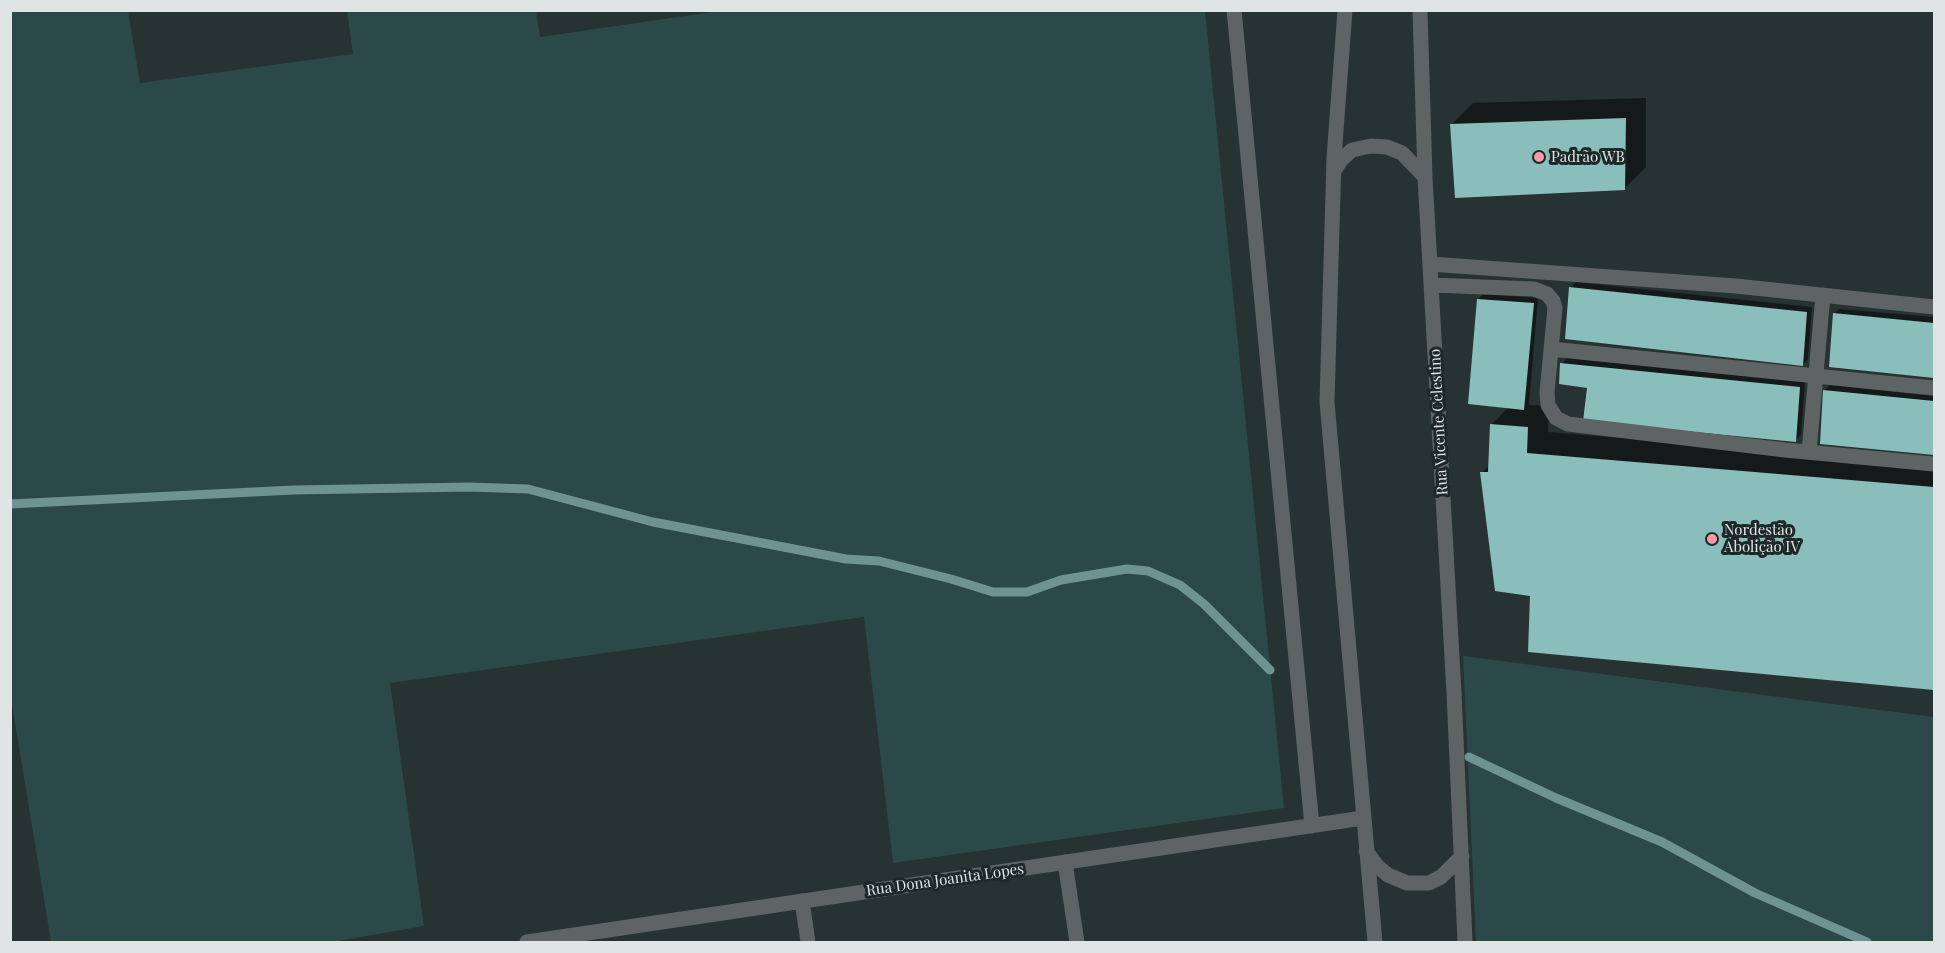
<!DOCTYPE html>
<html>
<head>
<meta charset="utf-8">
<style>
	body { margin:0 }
	#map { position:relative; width:1945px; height:953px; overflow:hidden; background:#273232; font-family:"Playfair Display",serif }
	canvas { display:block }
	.frame { position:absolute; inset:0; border:12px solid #dee5e4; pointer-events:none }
</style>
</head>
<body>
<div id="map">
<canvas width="1945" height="953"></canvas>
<div class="frame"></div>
</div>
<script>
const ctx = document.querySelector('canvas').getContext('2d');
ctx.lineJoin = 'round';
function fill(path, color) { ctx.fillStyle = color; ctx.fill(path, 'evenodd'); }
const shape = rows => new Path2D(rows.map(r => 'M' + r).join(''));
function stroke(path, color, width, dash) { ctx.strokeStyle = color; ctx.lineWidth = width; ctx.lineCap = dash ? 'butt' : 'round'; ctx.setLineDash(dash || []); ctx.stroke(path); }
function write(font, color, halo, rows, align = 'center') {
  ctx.font = font + ' "Playfair Display",serif'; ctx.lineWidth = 6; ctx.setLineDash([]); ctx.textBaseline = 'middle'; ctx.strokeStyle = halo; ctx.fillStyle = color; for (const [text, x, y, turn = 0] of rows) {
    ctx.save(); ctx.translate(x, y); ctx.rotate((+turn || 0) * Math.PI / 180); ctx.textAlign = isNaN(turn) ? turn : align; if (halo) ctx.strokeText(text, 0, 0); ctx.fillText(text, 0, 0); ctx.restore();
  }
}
const green = shape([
	[726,10,1205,11,1284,808,893,863,864,617,390,683,424,926,332,942,51,942,11,699,11,11,128,11,140,83,353,54,347,11,536,11,540,37],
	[1463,656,1934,717,1934,942,1476,942]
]);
const shadow = shape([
	[1646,98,1646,167,1625,188,1451,125,1473,103],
	[1576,282,1812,307,1808,359,1803,365,1570,288],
	[1483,294,1538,298,1529,405,1549,406,1548,432,1934,464,1934,688,1529,651,1531,594,1482,473,1490,464,1491,425,1509,407,1478,299],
	[1839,309,1934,317,1934,377,1831,366,1834,314],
	[1567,358,1805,382,1801,435,1796,440,1588,386,1562,364],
	[1830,385,1934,396,1934,454,1821,443,1825,390]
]);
const stream = shape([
	[10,504,294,490,469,487,528,489,653,522,846,559,879,561,951,579,993,592,1027,592,1061,580,1127,569,1148,571,1180,585,1204,604,1270,670],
	[1469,757,1556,798,1662,842,1755,893,1867,942]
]);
const building = shape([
	[1626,118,1625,190,1455,198,1450,124],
	[1569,287,1807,312,1803,366,1565,339],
	[1477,299,1534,303,1524,410,1468,404],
	[1833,313,1934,323,1934,378,1829,367],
	[1560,363,1800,387,1796,442,1583,421,1587,388,1559,384],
	[1823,390,1934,401,1934,455,1820,444],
	[1490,424,1528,427,1527,453,1934,487,1934,690,1528,652,1530,596,1495,591,1480,472,1488,472]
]);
const minor = shape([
	[1234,10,1312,826],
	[1345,10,1334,158,1327,402,1375,942],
	[1420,10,1425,177,1454,693,1465,942],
	[1334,171,1341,160,1352,150,1371,146,1387,147,1402,153,1425,177],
	[1430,264,1736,286,1934,307],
	[1431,285,1534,289,1547,294,1553,301,1555,308,1547,392,1548,405,1556,418,1568,424,1785,450,1934,464],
	[1551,349,1934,388],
	[1809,452,1823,295],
	[1366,851,1377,866,1388,875,1407,883,1429,883,1441,877,1462,856],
	[1065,862,1077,942],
	[802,901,808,942],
	[527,942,1363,818]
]);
const markers = [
	[1539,157,6,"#f49aa4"],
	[1712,539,6,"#f49aa4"]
];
const poiNames = [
	["Padrão WB",1551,157],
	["Nordestão",1724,530],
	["Abolição IV",1724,547]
];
const streetNames = [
	["Rua Vicente Celestino",1439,422,-93],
	["Rua Dona Joanita Lopes",945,880,-8]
];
fill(green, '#2a4948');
fill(shadow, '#0007');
stroke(stream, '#6e9392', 9);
fill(building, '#8abebb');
stroke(minor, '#5e6363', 15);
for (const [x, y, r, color] of markers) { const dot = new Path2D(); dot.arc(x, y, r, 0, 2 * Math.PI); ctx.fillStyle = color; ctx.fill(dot); stroke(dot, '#1d2828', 2); }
write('15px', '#dee5e4', '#1d2828', poiNames, 'left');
write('15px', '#dee5e4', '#1d2828', streetNames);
</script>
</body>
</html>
